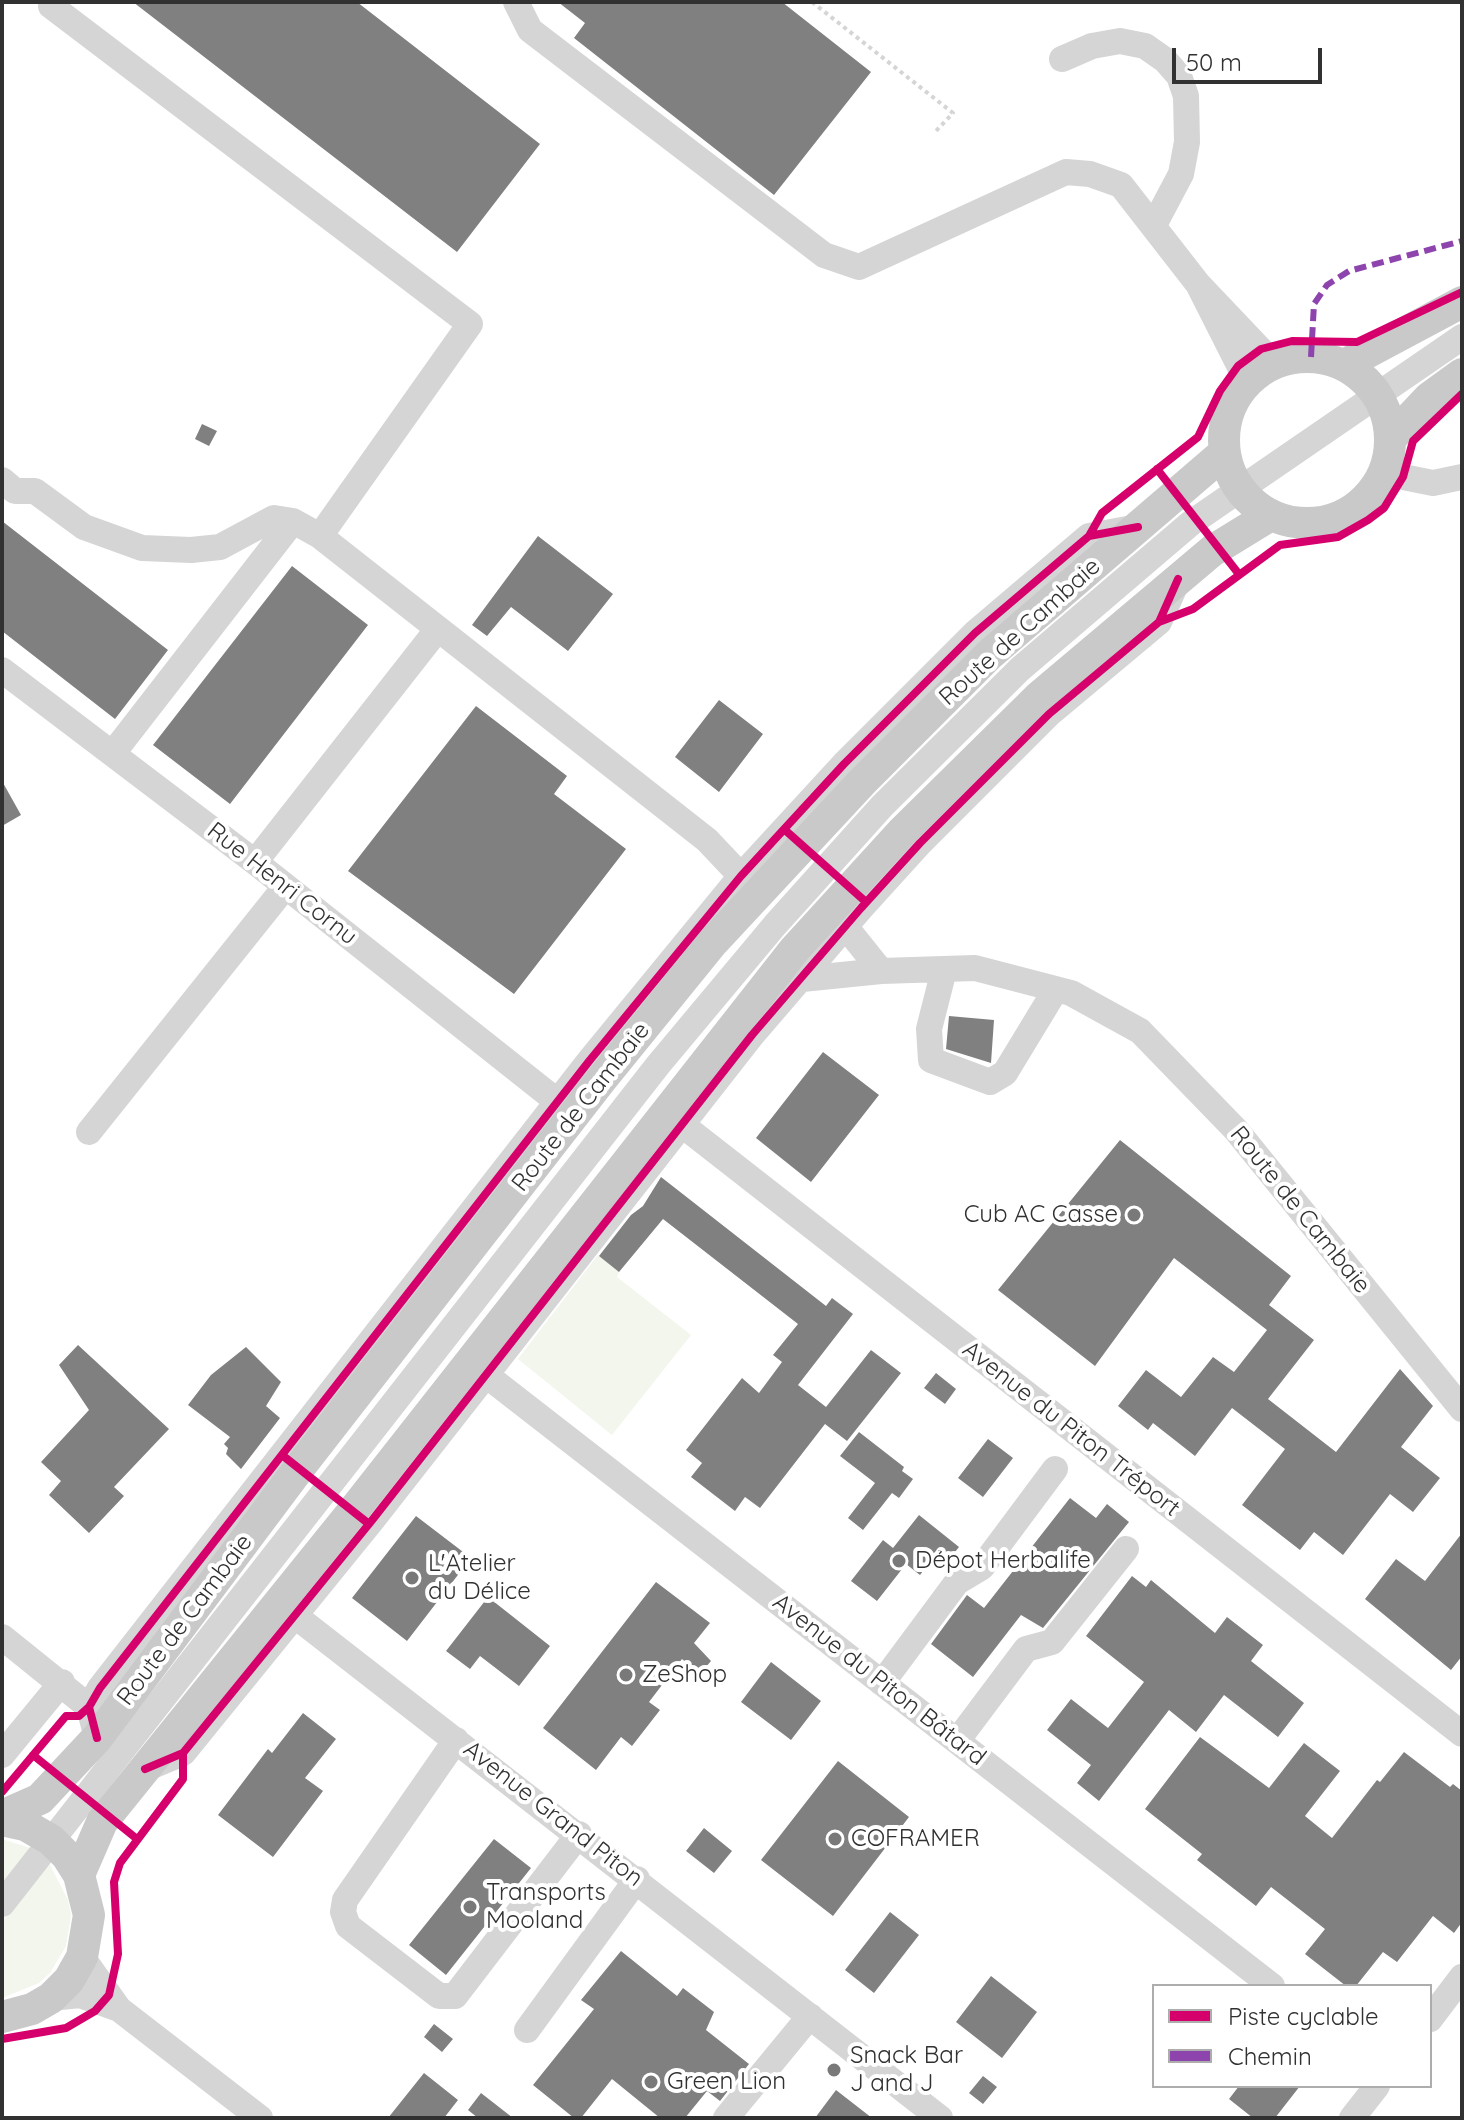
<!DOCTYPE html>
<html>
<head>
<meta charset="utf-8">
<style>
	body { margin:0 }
	#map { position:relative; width:1464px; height:2120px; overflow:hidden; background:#fff; font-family:Quicksand,sans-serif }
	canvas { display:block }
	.frame { position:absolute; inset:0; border:4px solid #313131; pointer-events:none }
	.legend { position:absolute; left:1152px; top:1984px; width:280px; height:104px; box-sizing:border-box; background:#fff; border:2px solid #adadad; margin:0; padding:10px 14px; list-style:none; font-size:24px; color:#313131 }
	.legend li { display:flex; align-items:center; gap:16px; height:40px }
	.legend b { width:40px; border:2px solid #adadad }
	.scale { position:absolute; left:1172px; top:48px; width:150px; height:36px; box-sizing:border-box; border:4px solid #313131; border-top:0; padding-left:10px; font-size:24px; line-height:28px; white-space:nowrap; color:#313131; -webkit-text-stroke:6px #fff; paint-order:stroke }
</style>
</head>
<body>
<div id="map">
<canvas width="1464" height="2120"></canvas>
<div class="frame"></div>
<ul class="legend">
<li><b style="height:10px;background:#d6006c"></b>Piste cyclable</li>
<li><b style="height:10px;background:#8e44ad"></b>Chemin</li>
</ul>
<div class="scale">50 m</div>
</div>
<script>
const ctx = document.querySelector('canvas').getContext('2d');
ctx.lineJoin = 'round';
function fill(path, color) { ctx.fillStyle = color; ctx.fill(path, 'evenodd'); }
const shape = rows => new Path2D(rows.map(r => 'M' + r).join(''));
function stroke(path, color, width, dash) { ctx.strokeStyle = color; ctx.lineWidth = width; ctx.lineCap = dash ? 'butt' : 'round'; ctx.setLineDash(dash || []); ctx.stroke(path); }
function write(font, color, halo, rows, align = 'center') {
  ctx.font = font + ' Quicksand,sans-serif'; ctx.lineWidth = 8; ctx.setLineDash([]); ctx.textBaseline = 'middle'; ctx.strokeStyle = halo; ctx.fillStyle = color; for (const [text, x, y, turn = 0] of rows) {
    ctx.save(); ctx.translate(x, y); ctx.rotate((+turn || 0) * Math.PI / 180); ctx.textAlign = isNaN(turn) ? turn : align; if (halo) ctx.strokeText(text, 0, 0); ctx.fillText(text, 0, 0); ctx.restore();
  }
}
const green = shape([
	[598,1255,619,1272,617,1277,691,1335,612,1435,518,1359],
	[2,1839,33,1849,2,1888],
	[49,1863,68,1900,71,1915,66,1946,50,1973,39,1983,2,1998,2,1922]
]);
const building = shape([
	[133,2,357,2,540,144,457,252],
	[558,2,782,2,871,72,774,195,574,38,585,23],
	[202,424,217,431,209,446,195,439],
	[2,521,168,650,115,719,2,631],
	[538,536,613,594,568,651,511,607,487,636,472,625],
	[292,566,368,625,230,804,153,745],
	[719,700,763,734,719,792,675,757],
	[476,706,567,776,554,794,626,849,514,994,348,871],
	[2,781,21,815,2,826],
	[949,1016,994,1020,991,1063,946,1049],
	[823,1052,879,1095,811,1182,756,1138],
	[1120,1140,1291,1276,1269,1305,1314,1340,1268,1399,1336,1452,1400,1369,1433,1406,1401,1447,1440,1478,1413,1512,1390,1494,1343,1555,1314,1532,1300,1550,1242,1505,1285,1449,1232,1408,1195,1456,1153,1423,1148,1430,1118,1406,1146,1370,1181,1397,1213,1357,1234,1372,1267,1330,1174,1258,1095,1366,998,1290],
	[661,1177,826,1306,832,1298,853,1314,798,1385,826,1407,871,1350,901,1373,847,1441,825,1424,760,1508,745,1497,735,1511,691,1477,702,1463,686,1450,742,1378,759,1393,782,1362,773,1355,798,1324,663,1219,619,1272,599,1256,631,1215,643,1206],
	[78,1345,169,1429,114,1487,124,1496,89,1533,49,1495,61,1481,41,1462,89,1410,59,1365],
	[246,1347,281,1382,266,1406,280,1418,241,1469,226,1454,228,1448,224,1444,230,1437,188,1405,211,1375],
	[936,1373,956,1389,945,1404,924,1388],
	[859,1432,904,1467,902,1471,913,1479,899,1498,892,1493,863,1530,848,1518,875,1483,840,1456],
	[988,1439,1013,1458,983,1497,958,1478],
	[1070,1498,1096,1518,1107,1504,1129,1522,1043,1628,1021,1615,973,1677,931,1644,967,1595,984,1608],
	[919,1515,959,1547,944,1566,933,1558,920,1575,906,1564,877,1601,851,1581,883,1540,893,1548],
	[416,1516,471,1558,407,1641,352,1598],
	[1462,1533,1462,1656,1451,1670,1365,1599,1396,1559,1425,1581],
	[1132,1576,1146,1587,1151,1580,1215,1633,1227,1617,1263,1645,1251,1661,1304,1703,1278,1737,1224,1695,1196,1732,1169,1710,1099,1801,1077,1783,1091,1765,1047,1730,1071,1699,1108,1728,1144,1682,1086,1636],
	[656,1582,710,1623,694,1643,711,1661,700,1674,682,1659,649,1702,660,1710,632,1746,621,1737,596,1770,543,1728],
	[488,1597,550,1646,519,1686,480,1656,470,1669,446,1651],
	[771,1662,821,1701,791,1740,741,1702],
	[303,1713,336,1739,305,1778,323,1791,273,1857,218,1815,268,1749,272,1753],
	[1200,1737,1269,1788,1304,1743,1340,1771,1305,1816,1332,1838,1377,1780,1380,1782,1404,1752,1450,1787,1453,1784,1462,1791,1462,1922,1454,1933,1433,1916,1397,1962,1383,1952,1356,1986,1346,1986,1305,1954,1325,1929,1271,1887,1256,1906,1197,1860,1202,1854,1145,1809],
	[838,1761,909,1817,833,1916,761,1860],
	[704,1828,732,1851,714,1873,686,1851],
	[494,1839,531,1868,446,1975,409,1945],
	[890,1912,919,1935,874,1993,845,1970],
	[621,1951,677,1996,683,1988,714,2012,706,2030,749,2064,720,2101,707,2091,685,2118,660,2118,612,2079,581,2118,574,2118,533,2085,594,2009,581,2000],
	[991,1976,1037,2012,1002,2058,956,2022],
	[434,2024,453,2039,442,2052,424,2037],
	[424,2073,458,2100,444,2118,388,2118],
	[983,2076,997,2087,983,2104,969,2093],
	[1239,2086,1300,2086,1275,2118,1253,2118,1229,2099],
	[836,2090,872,2118,815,2118],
	[481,2093,513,2118,478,2118,468,2110]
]);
const path = shape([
	[812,2,953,113,936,131]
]);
const minor = shape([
	[516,2,530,30,824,255,859,267,1066,172,1090,174,1121,185,1198,284],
	[51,6,470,324,320,536],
	[1062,59,1092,46,1120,41,1145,46,1165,60,1179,76,1186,96,1187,142,1181,174,1154,225],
	[1247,381,1198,284,1273,363],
	[1388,464,1403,477,1433,483,1462,477],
	[2,480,15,491,35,491,84,527,142,548,191,550,220,547,274,518,293,521,320,536,707,840,741,876],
	[2,670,255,862,558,1102],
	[113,753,293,521],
	[255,862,437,630],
	[845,926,881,971],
	[944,970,929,1029,931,1060,990,1082,1005,1073,1056,989],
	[802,979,881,971,975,968,1071,993,1140,1031,1236,1130,1462,1409],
	[681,1124,1462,1734],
	[89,1132,285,887],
	[486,1375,1272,1986],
	[294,1615,940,2118],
	[2,1637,89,1707],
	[882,1683,957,1582,982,1567,1055,1469],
	[97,1738,89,1707,100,1688,590,1060,741,876,844,764,975,633,1089,536,1138,527],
	[456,1740,345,1900,343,1912,348,1926,439,1996,455,1996,579,1834],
	[957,1741,1026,1649,1052,1642,1126,1549],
	[2,1755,62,1682],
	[145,1769,183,1753,373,1519,752,1035,861,908,920,843,1049,714,1159,622,1178,580],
	[2,1904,658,1065,775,925,882,806,1020,669,1191,523,1462,337],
	[82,1957,119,2009],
	[51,1998,80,1995,119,2009,260,2118],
	[1430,2019,1462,1977],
	[527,2030,637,1879],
	[726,2118,810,2016],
	[1352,2118,1377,2086]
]);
const major = shape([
	'1224 440a83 83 0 1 1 166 0a83 83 0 1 1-166 0Z',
	[1344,365,1462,302],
	[1391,438,1429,398,1462,374],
	[2,1816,40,1799,97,1738,303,1463,601,1080,713,942,861,783,990,654,1224,453],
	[2,1820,25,1825,51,1840,67,1856,79,1875,89,1915,82,1957,69,1980,51,1998,32,2009,2,2017],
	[79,1875,102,1822,357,1506,795,949,901,833,1040,696,1212,551,1269,516]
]);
const quiet = shape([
	[1311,357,1314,304,1327,285,1349,271,1462,241]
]);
const cycleway = shape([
	[1157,469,1238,573],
	[1089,536,1102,513,1198,437,1220,391,1238,366,1261,349,1292,341,1357,342,1462,292],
	[1159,622,1193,609,1280,545,1338,537,1368,520,1384,508,1403,477,1413,441,1462,394],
	[785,830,866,902],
	[282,1455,369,1524],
	[97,1738,89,1707,100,1688,590,1060,741,876,844,764,975,633,1089,536,1138,527],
	[33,1755,137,1839],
	[145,1769,183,1753,373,1519,752,1035,861,908,920,843,1049,714,1159,622,1178,579],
	[2,1792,66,1716,79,1716,89,1707],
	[2,2039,66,2028,95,2011,109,1995,118,1954,114,1882,120,1863,183,1779,183,1753]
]);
const markers = [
	[1134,1215,8,"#797979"],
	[899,1561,8,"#797979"],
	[412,1578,8,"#797979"],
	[626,1675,8,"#797979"],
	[835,1839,8,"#797979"],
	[470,1907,8,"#797979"],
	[834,2070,8,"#797979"],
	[651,2082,8,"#797979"]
];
const streetNames = [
	["Route de Cambaie",1020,632,-42],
	["Rue Henri Cornu",282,884,38],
	["Route de Cambaie",581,1107,-52],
	["Route de Cambaie",1300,1210,51],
	["Avenue du Piton Tréport",1071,1429,38],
	["Route de Cambaie",185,1620,-53],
	["Avenue du Piton Bâtard",879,1680,38],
	["Avenue Grand Piton",553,1814,38]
];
const poiNames = [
	["Cub AC Casse",1118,1215,"right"],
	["Dépot Herbalife",915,1561],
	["L'Atelier",428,1564],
	["du Délice",428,1592],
	["ZeShop",642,1675],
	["COFRAMER",851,1839],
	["Transports",486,1893],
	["Mooland",486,1921],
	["Snack Bar",850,2056],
	["J and J",850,2084],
	["Green Lion",667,2082]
];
fill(green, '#f2f6ed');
fill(building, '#808080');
stroke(path, '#d5d5d5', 4, [4, 4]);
stroke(minor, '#d5d5d5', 26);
stroke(major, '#c9c9c9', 32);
stroke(quiet, '#8e44ad', 6, [12, 6]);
stroke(cycleway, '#d6006c', 8);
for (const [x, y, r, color] of markers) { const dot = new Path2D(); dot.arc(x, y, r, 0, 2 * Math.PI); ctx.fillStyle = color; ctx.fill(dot); stroke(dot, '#fff', 3); }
write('24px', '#313131', '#fff', streetNames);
write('24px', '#313131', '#fff', poiNames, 'left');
</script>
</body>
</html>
